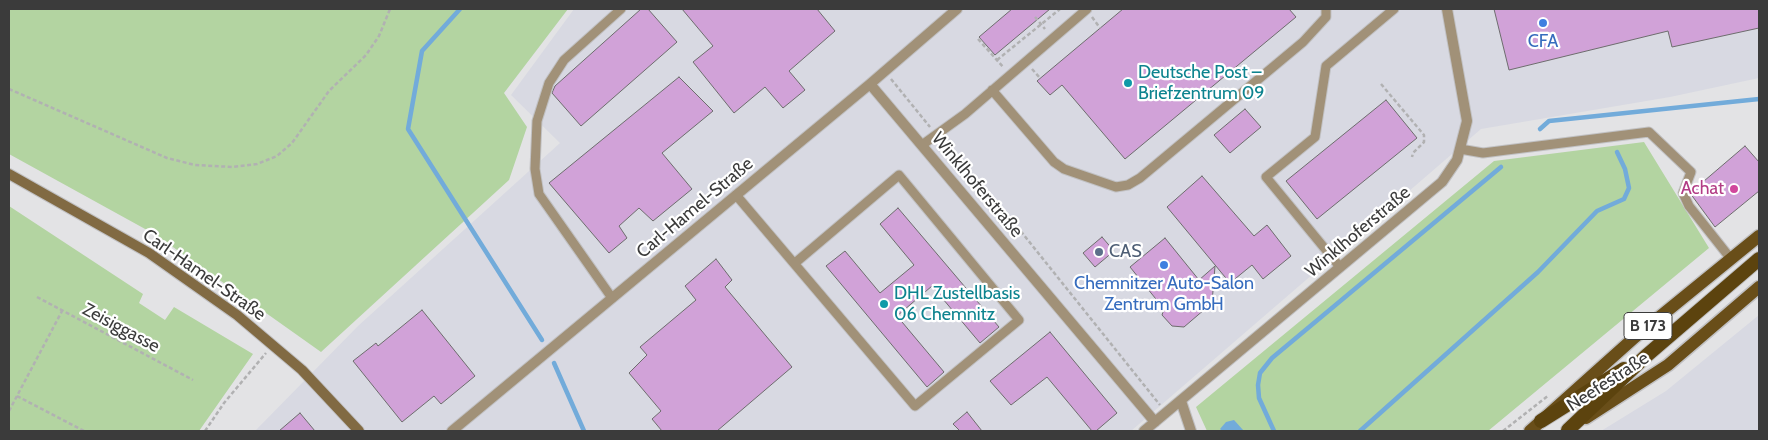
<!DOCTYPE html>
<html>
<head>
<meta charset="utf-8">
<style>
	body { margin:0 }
	#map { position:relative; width:1768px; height:440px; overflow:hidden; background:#e3e3e5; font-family:Cabin,sans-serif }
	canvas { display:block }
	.frame { position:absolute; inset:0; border:10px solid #3b3b3b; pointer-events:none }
</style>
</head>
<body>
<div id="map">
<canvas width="1768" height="440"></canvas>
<div class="frame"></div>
</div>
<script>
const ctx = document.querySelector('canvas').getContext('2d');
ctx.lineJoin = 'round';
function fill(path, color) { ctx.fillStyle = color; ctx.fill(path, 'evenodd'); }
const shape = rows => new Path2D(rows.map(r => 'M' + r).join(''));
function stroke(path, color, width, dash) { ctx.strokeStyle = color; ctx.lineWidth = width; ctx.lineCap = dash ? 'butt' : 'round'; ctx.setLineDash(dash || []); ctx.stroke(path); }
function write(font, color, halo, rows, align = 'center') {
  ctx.font = font + ' Cabin,sans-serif'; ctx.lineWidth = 4.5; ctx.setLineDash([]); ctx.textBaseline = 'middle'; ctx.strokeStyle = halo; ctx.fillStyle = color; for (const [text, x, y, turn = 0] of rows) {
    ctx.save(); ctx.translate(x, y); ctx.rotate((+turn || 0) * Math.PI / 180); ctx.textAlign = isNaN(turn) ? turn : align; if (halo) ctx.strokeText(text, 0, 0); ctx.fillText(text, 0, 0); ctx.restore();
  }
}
const built = shape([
	[574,9,1759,9,1759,78,1670,97,1481,129,1131,431,255,431,358,326,560,143,511,95],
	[1759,315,1759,431,1601,431,1666,391]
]);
const green = shape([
	[9,9,568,9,504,93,527,127,509,180,321,352,156,235,9,154],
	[1644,142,1709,248,1488,431,1207,431,1196,407,1494,161],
	[9,206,143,294,139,303,165,320,174,307,253,354,199,431,9,431]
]);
const water = shape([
	[1234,420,1244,431,1222,431,1220,429,1226,422]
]);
const stream = shape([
	[460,9,422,51,408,129,542,340],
	[1540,129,1549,121,1759,99],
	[554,363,584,431],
	[1274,431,1259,398,1258,385,1260,373,1272,358,1501,167],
	[1360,431,1538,272,1597,211,1624,199,1629,188,1625,169,1617,152]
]);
const building = shape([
	[641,9,648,9,677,42,581,126,552,93,555,86,641,9],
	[682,9,817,9,835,31,789,71,805,90,783,108,765,87,734,113,693,62,713,46,682,9],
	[1012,9,1050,9,995,55,979,37,1012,9],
	[1123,9,1289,9,1296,17,1125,159,1062,85,1050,95,1037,81,1123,9],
	[1494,9,1759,9,1759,28,1672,47,1668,31,1509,70,1494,9],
	[679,77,713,111,662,153,692,189,653,221,639,208,619,226,627,238,609,253,549,183,679,77],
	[1386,100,1417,138,1317,219,1286,181,1386,100],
	[1245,109,1261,127,1230,153,1214,135,1245,109],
	[1745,146,1759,162,1759,191,1715,227,1690,193,1745,146],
	[1202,176,1254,236,1267,225,1291,256,1263,279,1252,265,1230,283,1167,207,1202,176],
	[898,208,999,327,980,343,932,286,897,316,944,372,927,387,826,266,845,251,880,293,914,265,880,224,898,208],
	[1102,237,1114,251,1095,267,1083,253,1102,237],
	[1165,238,1199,280,1215,266,1212,303,1184,327,1172,326,1162,315,1164,309,1130,267,1165,238],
	[716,259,732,280,725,287,792,367,717,431,662,431,652,419,661,411,629,373,647,355,640,347,696,300,685,286,716,259],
	[422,310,475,376,441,404,434,396,402,422,353,361,376,343,378,346,422,310],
	[1050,332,1117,413,1096,431,1092,431,1047,377,1011,405,990,381,1050,332],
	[967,412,982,431,960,431,953,424,967,412],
	[300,413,315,431,279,431,300,413]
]);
const path = shape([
	[1035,17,1045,29],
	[1092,17,1100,28],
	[978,39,1004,68],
	[997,60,1060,9],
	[1032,69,1040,78],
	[891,79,930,127],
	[1381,84,1424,135,1424,142,1413,153,1412,157],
	[9,89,167,158,195,165,233,167,257,164,277,156,292,143,329,91,366,55,379,36,390,9],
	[944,143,1019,229,1160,405],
	[37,297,193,380],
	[17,396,84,431],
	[9,411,62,311],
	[205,431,224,403,266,353],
	[1503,431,1549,395]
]);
const service = shape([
	[992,90,1054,162,1064,169,1116,187,1128,185,1140,178,1303,42,1326,17,1326,9],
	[922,145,965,114,1087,9],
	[1460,149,1483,153,1649,132,1691,172,1683,193,1689,206,1731,259],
	[736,195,915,406,1019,320,899,175,795,263],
	[1340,267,1266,177,1315,137,1326,66,1394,9],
	[612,298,539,194,535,169,537,121,549,83,564,60,621,9]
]);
const minor = shape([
	[870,84,1155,422],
	[1181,401,1191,431],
	[452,431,870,84,957,9],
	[1144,431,1442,182,1457,160,1467,121,1447,9]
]);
const secondary = shape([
	[9,174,149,253,237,315,302,370,359,431]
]);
const primary = shape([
	[1586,418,1668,365,1759,287],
	[1530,431,1635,337,1759,236]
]);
const trunk = shape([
	[1541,421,1624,369],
	[1568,430,1646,356,1759,259]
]);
const markers = [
	[1543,23,5,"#3f7fe0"],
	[1128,83,5,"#0f9aa8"],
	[1734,189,5,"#d1479c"],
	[1099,252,5,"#5c6f8a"],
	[1164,265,5,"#3f7fe0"],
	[884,304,5,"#0f9aa8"]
];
const shields = [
	[1648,326,48]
];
const shieldNames = [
	["B 173",1648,326]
];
const shopNames = [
	["CFA",1543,42],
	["Chemnitzer Auto-Salon",1164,284],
	["Zentrum GmbH",1164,305]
];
const cultureNames = [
	["Deutsche Post –",1138,73],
	["Briefzentrum 09",1138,94],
	["DHL Zustellbasis",894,294],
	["06 Chemnitz",894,315]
];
const streetNames = [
	["Winklhoferstraße",977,185,50],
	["Carl-Hamel-Straße",695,208,-40],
	["Winklhoferstraße",1358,232,-40],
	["Carl-Hamel-Straße",204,275,35],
	["Zeisiggasse",121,328,28],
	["Neefestraße",1608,382,-33]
];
const hotelNames = [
	["Achat",1724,189]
];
const serviceNames = [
	["CAS",1109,252]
];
fill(built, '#d8d9e2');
fill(green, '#b3d4a1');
fill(water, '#72abda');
stroke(stream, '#72abda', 4.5);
fill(building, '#d1a2d8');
stroke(building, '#6e6d6e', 1);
stroke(service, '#c1c1c3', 11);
stroke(minor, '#c1c1c3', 12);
stroke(secondary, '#c1c1c3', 12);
stroke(primary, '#c1c1c3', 15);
stroke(trunk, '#c1c1c3', 16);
stroke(path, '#b1b1b2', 2.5, [4, 2.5]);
stroke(service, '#a19178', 9);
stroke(minor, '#a19178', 10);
stroke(secondary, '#816a43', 10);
stroke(primary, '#694e19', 12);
stroke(trunk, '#5c430e', 14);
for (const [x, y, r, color] of markers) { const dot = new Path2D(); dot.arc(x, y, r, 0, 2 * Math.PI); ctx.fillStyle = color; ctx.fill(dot); stroke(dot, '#fff', 2); }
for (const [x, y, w] of shields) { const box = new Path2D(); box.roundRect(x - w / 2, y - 13.5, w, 27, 4); ctx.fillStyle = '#fff'; ctx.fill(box); stroke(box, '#3b3b3b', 1); }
write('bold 16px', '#3b3b3b', null, shieldNames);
write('18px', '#366cbe', '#fff', shopNames);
write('18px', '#0d838f', '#fff', cultureNames, 'left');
write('18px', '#3b3b3b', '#fff', streetNames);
write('18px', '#b23c85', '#fff', hotelNames, 'right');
write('18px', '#4e5e75', '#fff', serviceNames, 'left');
</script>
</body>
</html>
